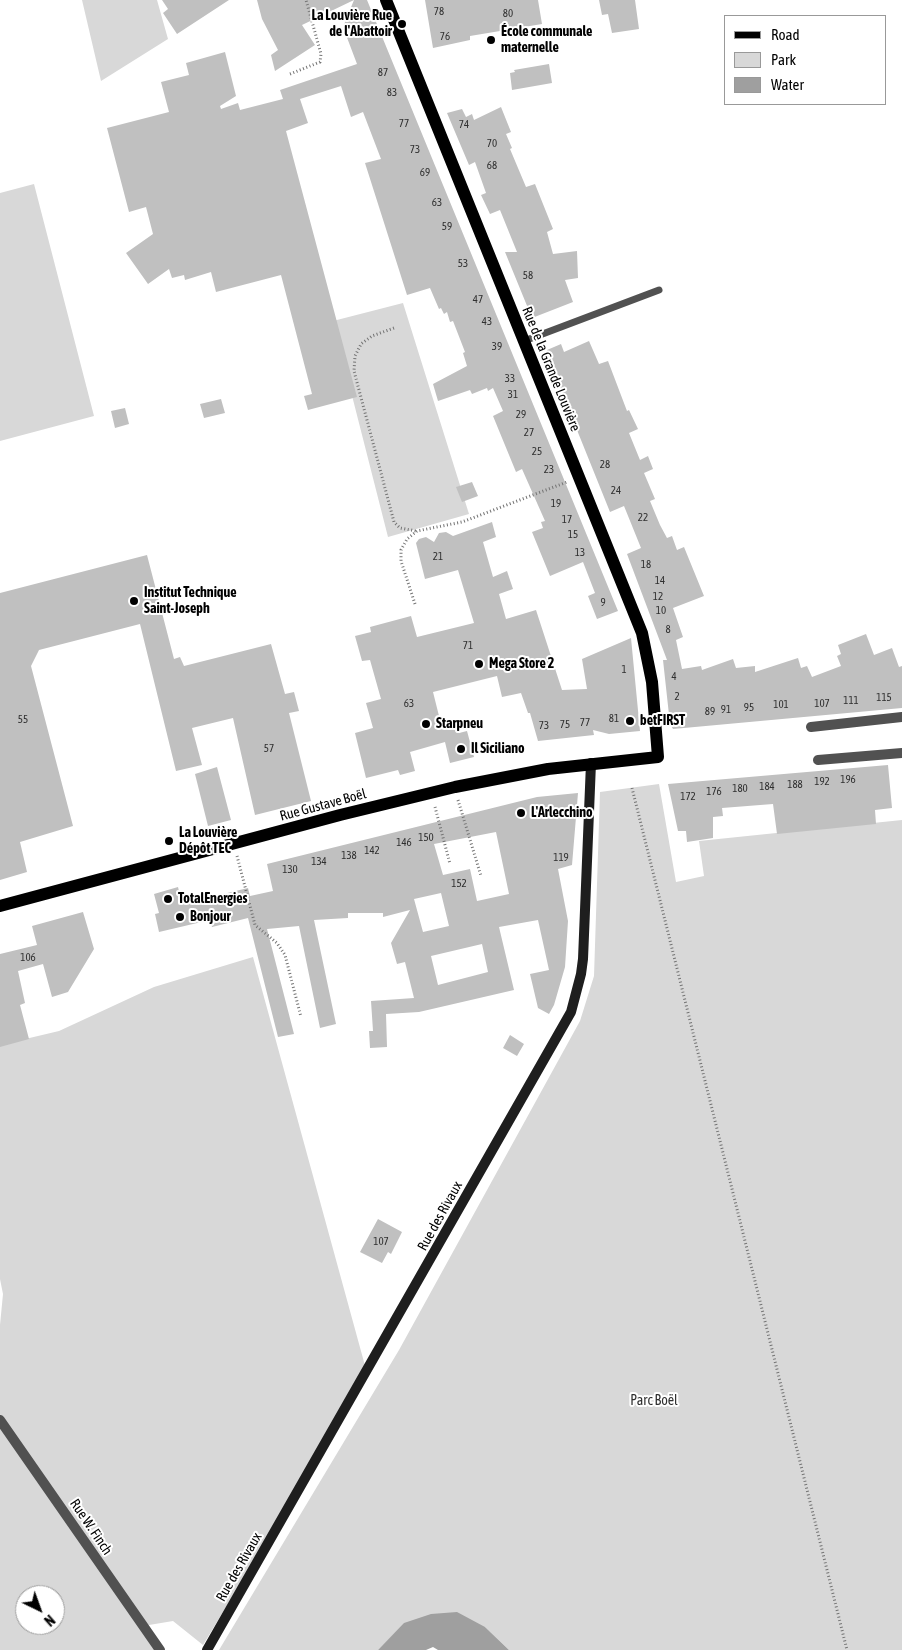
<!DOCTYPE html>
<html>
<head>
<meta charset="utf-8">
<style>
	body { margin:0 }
	#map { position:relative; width:902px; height:1650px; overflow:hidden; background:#fff; font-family:"Asap Condensed",sans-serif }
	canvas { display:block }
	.legend { position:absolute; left:724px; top:15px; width:162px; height:90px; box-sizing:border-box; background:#fff; border:1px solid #999; margin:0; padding:6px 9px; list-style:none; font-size:15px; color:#000 }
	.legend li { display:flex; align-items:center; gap:10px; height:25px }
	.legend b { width:25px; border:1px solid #999 }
	.north { position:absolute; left:15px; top:1585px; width:50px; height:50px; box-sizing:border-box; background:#fff; border:1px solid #999; border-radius:50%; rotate:138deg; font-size:14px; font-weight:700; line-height:20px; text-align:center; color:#000 }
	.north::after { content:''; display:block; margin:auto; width:18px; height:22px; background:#000; clip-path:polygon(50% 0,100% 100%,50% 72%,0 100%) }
</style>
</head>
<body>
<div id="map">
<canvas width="902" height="1650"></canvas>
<ul class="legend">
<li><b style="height:6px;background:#000"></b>Road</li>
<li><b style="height:14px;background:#d8d8d8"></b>Park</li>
<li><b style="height:14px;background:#9f9f9f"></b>Water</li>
</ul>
<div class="north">N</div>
</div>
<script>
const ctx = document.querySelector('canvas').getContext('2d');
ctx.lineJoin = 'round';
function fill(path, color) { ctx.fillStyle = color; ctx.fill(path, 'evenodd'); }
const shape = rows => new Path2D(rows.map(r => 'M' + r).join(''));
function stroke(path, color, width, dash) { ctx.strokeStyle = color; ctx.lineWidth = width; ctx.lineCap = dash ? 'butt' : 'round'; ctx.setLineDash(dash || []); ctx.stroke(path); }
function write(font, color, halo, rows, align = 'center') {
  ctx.font = font + ' "Asap Condensed",sans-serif'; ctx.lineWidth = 4; ctx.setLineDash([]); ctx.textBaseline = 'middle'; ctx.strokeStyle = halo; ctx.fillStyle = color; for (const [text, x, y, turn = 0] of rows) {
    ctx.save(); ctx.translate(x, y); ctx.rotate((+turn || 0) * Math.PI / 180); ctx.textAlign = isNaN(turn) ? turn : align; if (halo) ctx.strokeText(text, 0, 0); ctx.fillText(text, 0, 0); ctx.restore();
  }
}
const green = shape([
	[82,0,157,0,168,39,101,81],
	[34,184,94,416,0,441,0,193],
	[403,303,469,514,388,537,333,321],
	[659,784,676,882,704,876,699,841,902,820,902,1650,509,1650,485,1627,405,1623,378,1650,219,1650,399,1350,580,1021,594,976,600,792],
	[253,957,367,1373,203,1645,173,1621,143,1626,160,1650,0,1650,0,1325,3,1294,0,1279,0,1045,59,1031,154,987],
	[25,1595,55,1595,55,1625,25,1625]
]);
const water = shape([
	[457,1612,485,1627,509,1650,438,1650,433,1647,426,1650,378,1650,404,1623,431,1614]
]);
const building = shape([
	[162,0,229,0,177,34,163,13,168,9],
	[257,0,367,0,618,611,597,619,588,596,595,593,583,562,550,576,532,532,543,528,541,522,545,521,522,469,516,472,493,416,503,411,493,388,488,391,487,388,472,394,470,390,438,401,433,384,467,366,463,353,465,352,453,321,450,322,447,312,444,314,441,308,439,309,430,288,407,295,365,163,381,159,363,112,351,117,341,86,300,99,308,123,286,131,357,397,308,410,304,396,312,394,281,275,216,292,211,272,185,280,184,275,172,278,169,269,148,284,126,253,153,234,146,207,129,212,107,128,169,112,161,82,189,75,186,63,225,52,236,96,220,106,221,109,238,103,240,110,283,99,280,90,357,64,343,27,354,0,302,25,315,45,275,71,271,55,278,50,262,19],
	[425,0,538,0,542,24,470,36,470,40,433,48],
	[599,0,635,0,639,29,612,33,608,14,602,15],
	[549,64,552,83,512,90,510,73,515,72,514,70],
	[501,107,511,132,506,134,512,148,510,149,526,187,535,184,553,229,547,232,553,254,577,251,578,278,565,280,573,302,532,318,505,252,517,252,500,210,490,214,481,195,486,193,475,162,469,165,447,113,462,109,466,117,472,114,474,120],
	[589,341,599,364,608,361,627,411,629,410,638,429,629,433,640,460,648,456,653,469,644,473,655,499,650,501,660,525,667,538,672,536,677,550,684,547,704,596,673,608,683,637,676,640,682,669,701,666,702,670,733,659,736,668,755,666,755,672,798,658,801,668,807,666,812,677,841,666,837,656,841,654,838,645,866,634,874,655,892,648,899,667,902,666,902,708,673,729,670,724,663,660,667,660,627,554,641,548,624,506,610,512,548,358,550,357,547,350,561,344,564,352],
	[221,399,225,413,204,418,200,404],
	[125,408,129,424,115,428,111,411],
	[472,482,478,496,462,502,456,487],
	[492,522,496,537,483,542,493,577,507,571,513,589,499,594,506,619,536,610,562,690,587,689,582,659,631,638,640,731,609,734,593,730,594,735,538,741,530,713,528,713,521,693,502,697,497,676,433,692,442,728,458,726,459,733,467,731,474,757,450,763,445,742,410,752,415,771,400,775,398,770,366,778,355,733,373,728,366,703,381,699,370,660,362,661,355,636,371,632,370,627,411,616,417,637,474,623,458,570,425,579,416,543,419,539,426,537,434,542,439,533,446,532,453,536],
	[147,555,174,659,180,657,184,666,271,644,285,694,294,692,299,711,289,713,311,801,255,815,233,718,192,728,202,765,176,771,140,624,39,650,31,666,73,826,20,842,27,872,0,880,0,593],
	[888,765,892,808,875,810,876,824,777,834,773,804,722,808,723,816,713,817,713,838,687,842,686,831,678,831,668,784],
	[217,767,231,820,208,826,195,774],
	[578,793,572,865,558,869,568,921,565,967,554,1005,549,1014,538,1008,530,974,549,970,538,920,499,927,514,990,419,1012,386,1014,387,1047,370,1048,369,1031,373,1031,371,1001,414,998,405,962,397,964,391,943,410,910,383,917,383,913,348,913,348,918,314,920,336,1024,320,1028,299,926,267,929,294,1034,278,1037,248,918,212,927,210,920,159,932,155,914,159,913,154,894,178,887,182,904,248,888,250,896,273,891,267,864,537,797],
	[496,832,509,894,477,901,470,869,443,875,434,844],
	[441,893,449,926,423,932,414,899],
	[482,944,488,972,438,985,431,956],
	[83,912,94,949,68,992,52,997,43,964,18,971,25,1003,20,1005,29,1039,0,1047,0,954,37,945,32,926],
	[510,1035,524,1044,517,1056,503,1048],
	[378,1219,402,1232,391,1254,388,1252,382,1263,360,1252]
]);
const path = shape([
	[290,74,320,62,321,54,306,0],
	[394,328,372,336,361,344,355,356,354,371,394,522,400,528,416,531],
	[415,604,401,561,401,550,407,539,417,531,462,522,567,482],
	[632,788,847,1650],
	[458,800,481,876],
	[435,807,450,864],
	[237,856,255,925,277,943,285,955,301,1017]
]);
const lane = shape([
	[524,341,659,290]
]);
const street = shape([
	[811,727,902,717],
	[818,760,902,753],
	[0,1420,160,1650]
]);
const secondary = shape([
	[207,1650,571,1012,581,974,583,959,591,763]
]);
const primary = shape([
	[0,906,340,815,455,787,548,769,658,757,652,682,642,633,386,0]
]);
const markers = [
	[402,24,5,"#000"],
	[491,40,5,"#000"],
	[134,601,5,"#000"],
	[479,664,5,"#000"],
	[630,721,5,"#000"],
	[426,724,5,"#000"],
	[461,749,5,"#000"],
	[521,813,5,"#000"],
	[169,841,5,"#000"],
	[168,899,5,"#000"],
	[180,917,5,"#000"]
];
const numberNames = [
	["78",439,12],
	["80",508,14],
	["76",445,37],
	["87",383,73],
	["83",392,93],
	["77",404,124],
	["74",464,125],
	["70",492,144],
	["73",415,150],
	["68",492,166],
	["69",425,173],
	["63",437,203],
	["59",447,227],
	["53",463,264],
	["58",528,276],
	["47",478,300],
	["43",487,322],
	["39",497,347],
	["33",510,379],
	["31",513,395],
	["29",521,415],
	["27",529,433],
	["25",537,452],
	["28",605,465],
	["23",549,470],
	["24",616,491],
	["19",556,504],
	["22",643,518],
	["17",567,520],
	["15",573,535],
	["13",580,553],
	["21",438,557],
	["18",646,565],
	["14",660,581],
	["12",658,597],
	["9",603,603],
	["10",661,611],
	["8",668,630],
	["71",468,646],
	["1",624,670],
	["4",674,677],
	["2",677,697],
	["115",884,698],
	["111",851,701],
	["63",409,704],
	["107",822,704],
	["101",781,705],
	["95",749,708],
	["91",726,710],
	["89",710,712],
	["81",614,719],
	["55",23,720],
	["77",585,723],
	["75",565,725],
	["73",544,726],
	["57",269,749],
	["196",848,780],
	["192",822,782],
	["188",795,785],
	["184",767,787],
	["180",740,789],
	["176",714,792],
	["172",688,797],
	["150",426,838],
	["146",404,843],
	["142",372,851],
	["138",349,856],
	["119",561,858],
	["134",319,862],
	["130",290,870],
	["152",459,884],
	["106",28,958],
	["107",381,1242]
];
const poiNames = [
	["La Louvière Rue",392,16,"right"],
	["de l'Abattoir",392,32,"right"],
	["École communale",501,32],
	["maternelle",501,48],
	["Institut Technique",144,593],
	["Saint-Joseph",144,609],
	["Mega Store 2",489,664],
	["betFIRST",640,721],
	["Starpneu",436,724],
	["Il Siciliano",471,749],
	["L'Arlecchino",531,813],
	["La Louvière",179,833],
	["Dépôt TEC",179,849],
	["TotalEnergies",178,899],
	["Bonjour",190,917]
];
const streetNames = [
	["Rue de la Grande Louvière",551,369,68],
	["Rue Gustave Boël",323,805,-15],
	["Rue des Rivaux",440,1216,-61],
	["Rue W. Finch",91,1527,56],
	["Rue des Rivaux",239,1567,-60]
];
const parkNames = [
	["Parc Boël",654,1401]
];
fill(green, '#d8d8d8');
fill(water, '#9f9f9f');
fill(building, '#c0c0c0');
stroke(path, '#737373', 3, [1, 2.5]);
stroke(lane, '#515151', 7);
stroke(street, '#515151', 10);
stroke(secondary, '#1e1e1e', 10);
stroke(primary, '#000', 12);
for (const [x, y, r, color] of markers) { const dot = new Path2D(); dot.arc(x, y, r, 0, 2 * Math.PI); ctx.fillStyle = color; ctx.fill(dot); stroke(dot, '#fff', 2); }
write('11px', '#303030', null, numberNames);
write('bold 14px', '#000', '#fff', poiNames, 'left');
write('14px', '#000', '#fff', streetNames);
write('14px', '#2f2f2f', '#fff', parkNames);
</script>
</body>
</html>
